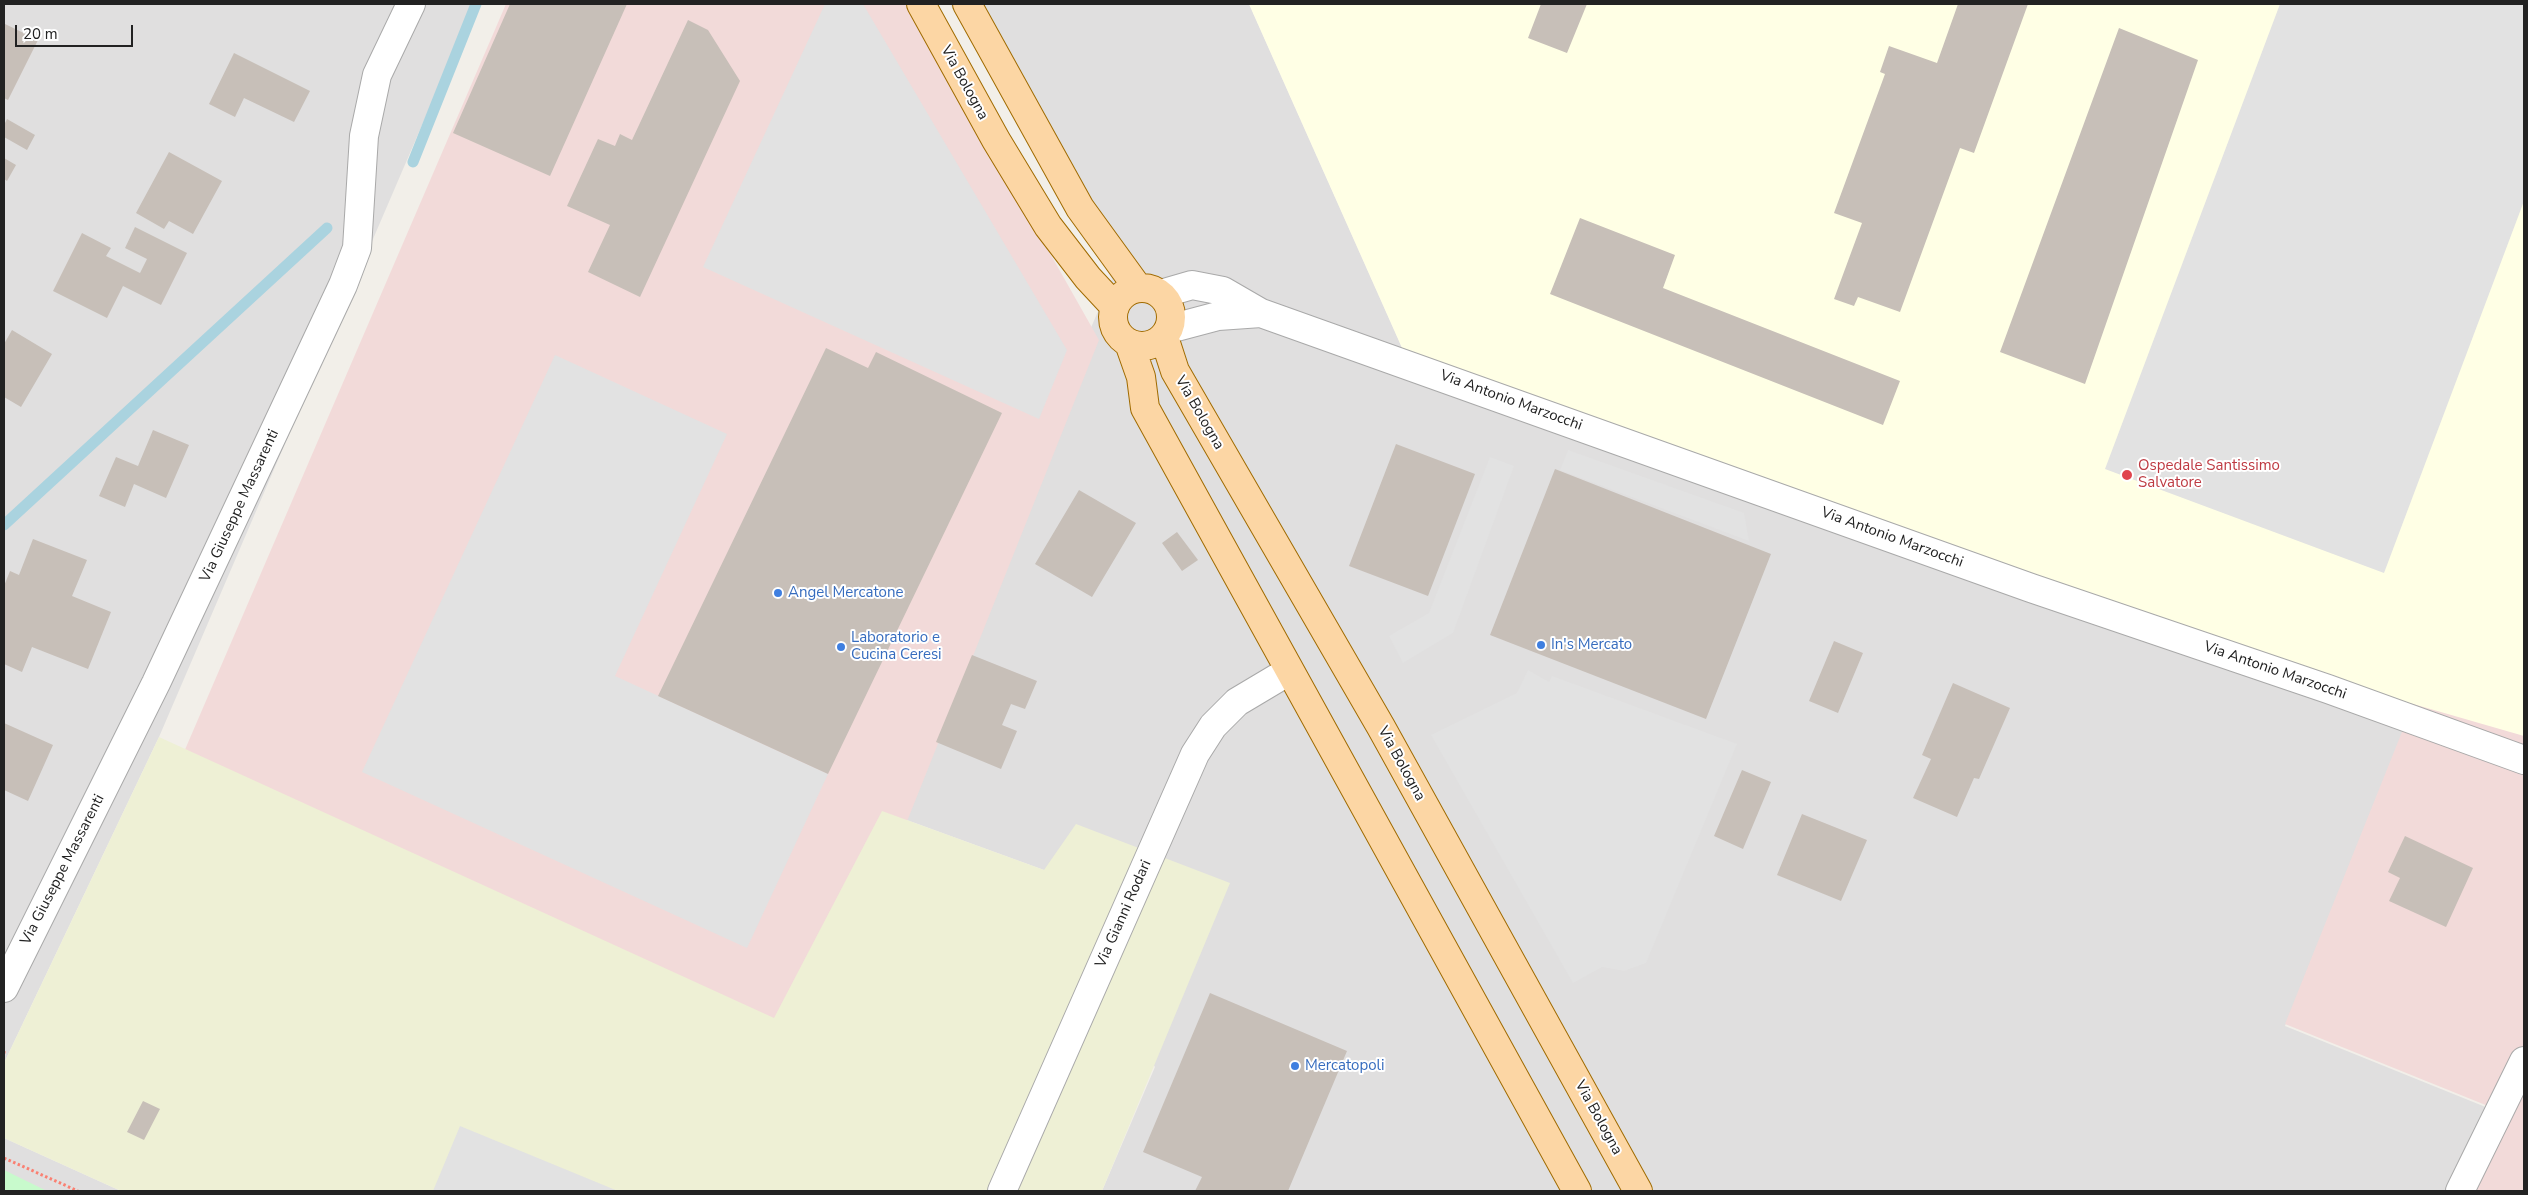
<!DOCTYPE html>
<html>
<head>
<meta charset="utf-8">
<style>
	body { margin:0 }
	#map { position:relative; width:2528px; height:1195px; overflow:hidden; background:#f2efe9; font-family:"Nunito Sans",sans-serif }
	canvas { display:block }
	.frame { position:absolute; inset:0; border:5px solid #222; pointer-events:none }
	.scale { position:absolute; left:15px; top:25px; width:118px; height:22px; box-sizing:border-box; border:2px solid #222; border-top:0; padding-left:6px; font-size:15px; line-height:18px; white-space:nowrap; color:#222; -webkit-text-stroke:4px #fff; paint-order:stroke }
</style>
</head>
<body>
<div id="map">
<canvas width="2528" height="1195"></canvas>
<div class="frame"></div>
<div class="scale">20 m</div>
</div>
<script>
const ctx = document.querySelector('canvas').getContext('2d');
ctx.lineJoin = 'round';
function fill(path, color) { ctx.fillStyle = color; ctx.fill(path, 'evenodd'); }
const shape = rows => new Path2D(rows.map(r => 'M' + r).join(''));
function stroke(path, color, width, dash) { ctx.strokeStyle = color; ctx.lineWidth = width; ctx.lineCap = dash ? 'butt' : 'round'; ctx.setLineDash(dash || []); ctx.stroke(path); }
function write(font, color, halo, rows, align = 'center') {
  ctx.font = font + ' "Nunito Sans",sans-serif'; ctx.lineWidth = 4; ctx.setLineDash([]); ctx.textBaseline = 'middle'; ctx.strokeStyle = halo; ctx.fillStyle = color; for (const [text, x, y, turn = 0] of rows) {
    ctx.save(); ctx.translate(x, y); ctx.rotate((+turn || 0) * Math.PI / 180); ctx.textAlign = isNaN(turn) ? turn : align; if (halo) ctx.strokeText(text, 0, 0); ctx.fillText(text, 0, 0); ctx.restore();
  }
}
const residential = shape([
	[4,4,474,4,159,737,4,1063],
	[950,4,1249,4,1403,350,2056,601,2414,704,2285,1026,2493,1110,2452,1191,1102,1191,1155,1067,1044,870,882,811,1112,279],
	[4,1138,121,1191,4,1191]
]);
const commercial = shape([
	[506,4,909,4,1099,340,882,884,775,1091,159,810],
	[2414,702,2524,734,2524,1191,2451,1191,2493,1108,2285,1024]
]);
const education = shape([
	[1249,4,2524,4,2524,736,2056,601,1403,350]
]);
const farmland = shape([
	[159,737,774,1018,882,811,1044,870,1076,824,1230,883,1102,1191,121,1191,4,1138,4,1063]
]);
const park = shape([
	[4,1170,47,1191,4,1191]
]);
const parking = shape([
	[825,4,863,4,1067,350,1039,419,703,267],
	[2280,4,2524,4,2524,201,2384,573,2105,469],
	[555,355,727,434,615,676,828,774,747,948,362,772],
	[1568,450,1744,513,1749,541,1560,470],
	[1490,457,1514,466,1453,633,1403,663,1389,636,1429,613],
	[1528,670,1549,682,1552,676,1737,744,1646,963,1624,971,1602,967,1573,983,1431,735,1517,693],
	[460,1126,618,1191,433,1191]
]);
const stream = shape([
	[413,162,476,4],
	[4,525,327,228]
]);
const building = shape([
	[510,4,627,4,550,176,453,133],
	[1541,4,1587,4,1567,53,1528,38],
	[1958,4,2028,4,1974,153,1960,148,1900,312,1858,297,1854,306,1834,299,1862,223,1834,213,1885,74,1880,72,1889,46,1937,63],
	[688,20,708,30,740,81,640,297,588,272,610,225,567,206,598,139,615,146,620,134,632,140],
	[5,24,38,40,8,100,4,98],
	[2119,28,2198,60,2085,384,2000,352],
	[234,53,310,91,294,122,244,98,235,117,209,104],
	[7,119,35,135,27,150,4,137,4,125],
	[169,152,222,181,193,234,169,221,164,229,136,213],
	[4,158,16,165,7,181,4,179],
	[1580,218,1675,255,1663,288,1900,381,1883,425,1550,294],
	[135,227,187,253,161,305,123,286,107,318,53,291,82,233,111,248,106,256,140,273,147,259,125,248],
	[12,330,52,354,21,407,4,397,4,344],
	[826,348,868,368,876,352,1002,413,828,774,658,696],
	[153,430,189,445,166,498,134,484,125,507,99,496,116,457,138,466],
	[1396,444,1475,474,1428,596,1349,566],
	[1555,469,1771,554,1706,719,1490,635],
	[1079,490,1136,523,1092,597,1035,564],
	[1177,532,1198,560,1182,571,1162,543],
	[33,539,87,560,72,596,111,612,88,669,32,647,22,672,4,664,4,586,10,571,19,575],
	[1834,641,1863,653,1838,713,1809,701],
	[972,655,1037,681,1025,709,1011,704,1002,725,1017,731,1001,769,936,742],
	[1953,683,2010,708,1979,779,1974,778,1957,817,1913,798,1931,759,1922,755],
	[4,723,53,745,28,801,4,790],
	[1742,770,1771,782,1743,849,1714,836],
	[1802,814,1867,840,1841,901,1777,875],
	[2405,836,2473,868,2446,927,2389,901,2400,878,2388,872],
	[1210,993,1347,1051,1288,1191,1195,1191,1202,1177,1143,1152],
	[143,1101,160,1109,144,1140,127,1132]
]);
const path = shape([
	[4,1051,4,1054],
	[4,1158,78,1191]
]);
const minor = shape([
	[1161,294,1192,285,1223,291,1261,313,2031,588,2328,689,2524,760],
	[1169,329,1218,316,1261,313],
	[4,988,156,683,343,285,357,248,364,136,377,75,411,4],
	[1002,1191,1195,754,1213,726,1237,702,1289,671],
	[2460,1191,2524,1061]
]);
const major = shape([
	[921,4,996,140,1048,226,1088,278,1115,307],
	[967,4,1080,208,1138,288],
	'1113 317a29 29 0 1 1 58 0a29 29 0 1 1-58 0Z',
	[1164,337,1175,371,1381,727,1638,1191],
	[1129,343,1141,377,1145,408,1577,1191]
]);
const markers = [
	[2127,475,6,"#e0444e"],
	[778,593,5,"#3f7fe0"],
	[1541,645,5,"#3f7fe0"],
	[841,647,5,"#3f7fe0"],
	[1295,1066,5,"#3f7fe0"]
];
const streetNames = [
	["Via Bologna",964,83,61],
	["Via Antonio Marzocchi",1511,401,20],
	["Via Bologna",1199,413,60],
	["Via Giuseppe Massarenti",240,506,-65],
	["Via Antonio Marzocchi",1892,538,20],
	["Via Antonio Marzocchi",2275,671,19],
	["Via Bologna",1401,764,61],
	["Via Giuseppe Massarenti",63,870,-63],
	["Via Gianni Rodari",1124,914,-66],
	["Via Bologna",1598,1118,61]
];
const healthNames = [
	["Ospedale Santissimo",2138,466],
	["Salvatore",2138,483]
];
const shopNames = [
	["Angel Mercatone",788,593],
	["Laboratorio e",851,638],
	["Cucina Ceresi",851,655],
	["In's Mercato",1551,645],
	["Mercatopoli",1305,1066]
];
fill(residential, '#e0dfdf');
fill(commercial, '#f2dad9');
fill(education, '#ffffe5');
fill(farmland, '#eef0d5');
fill(park, '#c8facc');
fill(parking, '#e2e2e2');
stroke(stream, '#aad3df', 11);
fill(building, '#c7bfb8');
stroke(minor, '#a9a9a9', 30);
stroke(major, '#a06b00', 30);
stroke(path, '#fa8072', 3, [2.5, 2.5]);
stroke(minor, '#fff', 28);
stroke(major, '#fcd6a4', 28);
for (const [x, y, r, color] of markers) { const dot = new Path2D(); dot.arc(x, y, r, 0, 2 * Math.PI); ctx.fillStyle = color; ctx.fill(dot); stroke(dot, '#fff', 2); }
write('15px', '#222', '#fff', streetNames);
write('15px', '#be3a42', '#fff', healthNames, 'left');
write('15px', '#366cbe', '#fff', shopNames, 'left');
</script>
</body>
</html>
